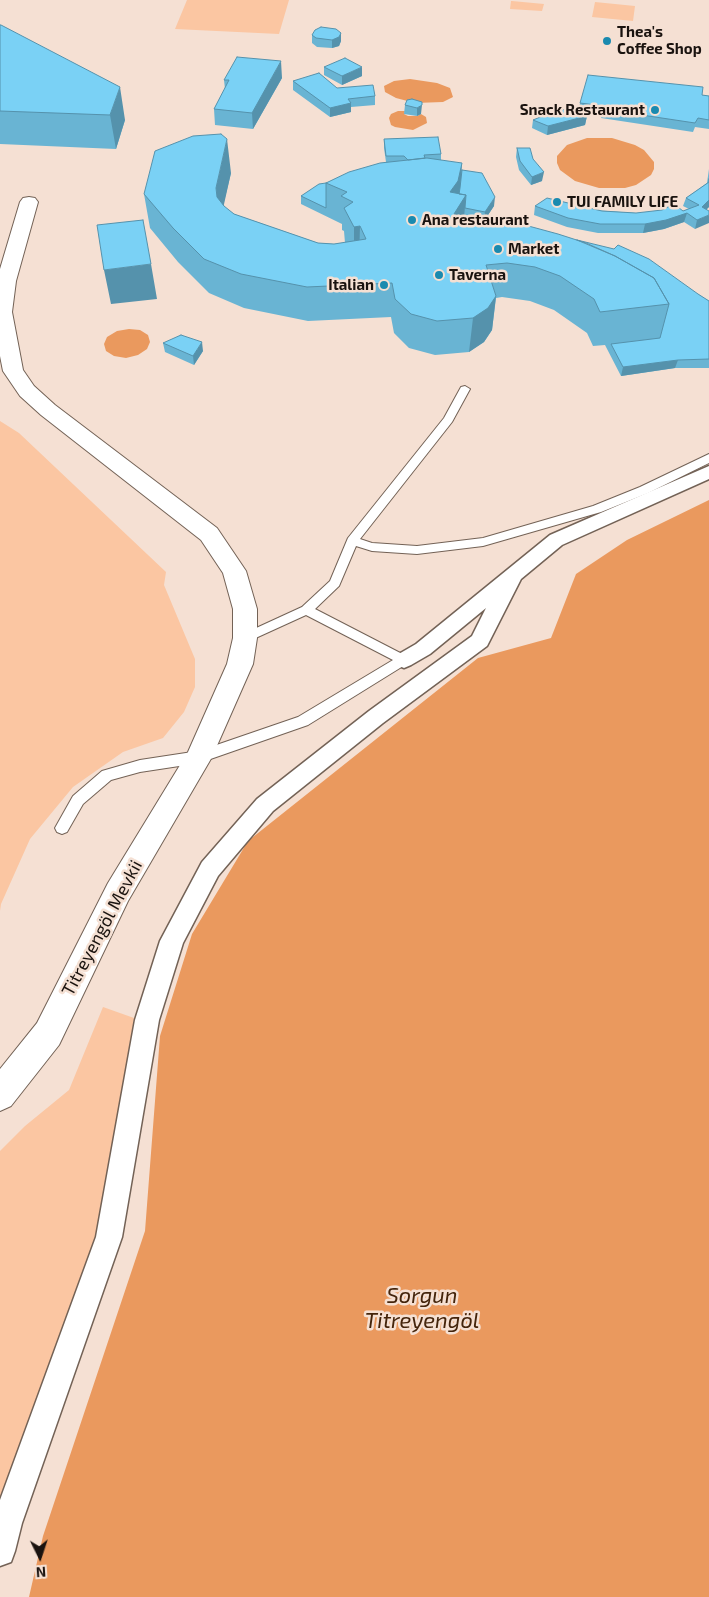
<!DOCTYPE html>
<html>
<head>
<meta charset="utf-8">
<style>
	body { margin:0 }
	#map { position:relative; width:709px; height:1597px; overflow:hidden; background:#f5e0d3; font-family:"Exo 2",sans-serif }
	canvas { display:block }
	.north { position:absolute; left:15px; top:1532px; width:50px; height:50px; -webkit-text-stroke:4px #f5e0d3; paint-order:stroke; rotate:176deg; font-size:14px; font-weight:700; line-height:20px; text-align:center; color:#1a130f }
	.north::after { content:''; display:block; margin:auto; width:18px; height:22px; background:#1a130f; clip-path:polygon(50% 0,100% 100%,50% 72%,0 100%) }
</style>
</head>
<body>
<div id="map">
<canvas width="709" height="1597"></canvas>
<div class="north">N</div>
</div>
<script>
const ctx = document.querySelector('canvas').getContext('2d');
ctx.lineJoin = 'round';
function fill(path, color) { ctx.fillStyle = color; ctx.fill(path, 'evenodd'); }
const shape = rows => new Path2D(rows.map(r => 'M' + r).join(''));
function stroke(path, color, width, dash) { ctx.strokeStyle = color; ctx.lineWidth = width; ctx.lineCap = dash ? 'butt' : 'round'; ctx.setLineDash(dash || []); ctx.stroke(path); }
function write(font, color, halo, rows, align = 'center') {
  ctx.font = font + ' "Exo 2",sans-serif'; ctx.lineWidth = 5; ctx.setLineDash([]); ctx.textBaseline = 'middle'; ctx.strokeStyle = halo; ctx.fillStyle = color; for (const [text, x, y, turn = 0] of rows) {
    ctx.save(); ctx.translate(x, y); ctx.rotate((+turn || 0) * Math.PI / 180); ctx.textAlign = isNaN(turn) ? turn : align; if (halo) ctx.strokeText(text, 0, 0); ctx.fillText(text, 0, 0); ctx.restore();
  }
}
const green = shape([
	[187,0,289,0,279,34,175,29],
	[511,1,512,1,544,4,542,11,510,9],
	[595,2,635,6,633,21,592,17],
	[0,421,19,433,166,572,164,585,195,659,195,687,184,712,163,738,123,752,73,787,30,839,1,904,0,911],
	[103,1007,134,1018,97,1243,0,1501,0,1151,25,1126,69,1090]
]);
const water = shape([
	[410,79,437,83,450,88,453,97,443,102,415,103,396,98,385,92,384,86,394,81],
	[398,111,405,111,404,114,408,116,417,116,421,114,426,117,427,123,413,130,395,127,391,125,389,118,391,114],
	[587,138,612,138,635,145,644,150,654,162,654,169,651,175,636,185,625,188,599,188,575,181,560,170,557,163,557,156,567,145],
	[129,329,140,330,148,335,150,342,147,349,138,355,126,358,114,356,106,351,104,344,107,337,117,331],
	[709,500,709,1597,29,1597,43,1536,145,1231,160,1036,192,934,248,841,478,658,551,638,576,574,627,540]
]);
const service = shape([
	[465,386,470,389,452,422,360,539,372,543,417,546,483,538,593,506,640,487,709,454,709,463,648,493,601,512,483,546,417,554,372,551,356,546,339,586,315,609,408,657,410,660,408,663,308,725,199,763,140,772,111,780,83,804,67,832,62,834,57,832,55,828,73,796,102,771,140,760,199,751,298,717,393,660,306,615,249,641,245,643,241,641,239,638,241,635,302,607,330,581,348,538,444,418,461,387,465,386]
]);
const pedestrian = shape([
	[709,466,709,479,562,545,521,579,487,646,383,723,273,811,218,876,183,943,159,1020,122,1237,22,1523,15,1551,11,1562,0,1566,0,1500,96,1237,135,1020,160,941,202,862,257,799,369,711,472,636,486,608,430,654,411,665,404,668,397,665,394,660,397,655,416,644,550,535,709,466]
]);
const tertiary = shape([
	[29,197,35,198,38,202,16,281,12,312,23,370,34,386,55,405,217,528,246,571,257,609,257,638,253,664,212,757,128,901,59,1045,11,1106,0,1111,0,1069,37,1023,108,883,188,752,227,664,233,638,233,609,223,573,201,540,41,415,20,396,3,371,0,356,0,269,20,202,23,198,29,197]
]);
const wall = shape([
	[0,25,125,120,116,149,0,144],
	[312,35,341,41,339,46,332,48,317,47,312,43],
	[324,67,362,76,342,85,324,75],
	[282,78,253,129,215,125,214,109,225,89,224,80],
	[293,81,337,88,375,96,375,105,351,107,351,112,330,117,293,90],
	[702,95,709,96,709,129,695,127,693,132,601,118,601,114,583,112,587,116,585,125,547,135,532,128,533,120,579,107,580,103],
	[412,99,421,114,417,116,404,114,405,105],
	[384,139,441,154,441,160,462,170,494,206,484,221,464,217,464,223,698,294,709,301,709,368,675,368,621,376,605,345,593,346,587,333,554,310,530,301,502,297,496,298,492,330,484,342,469,352,435,355,409,348,394,333,391,317,308,321,244,308,209,293,178,262,150,228,144,194,231,173,223,206,234,214,318,243,334,244,345,243,344,231,342,230,342,224,301,204,301,196,326,183,386,162,384,148],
	[517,148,542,181,531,185,519,170,516,157],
	[709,169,709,207,706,209,695,229,684,222,664,229,643,233,598,233,567,227,534,215,535,206,636,213,683,211,689,209,683,206,686,198,707,183],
	[163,343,203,351,194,365,165,352]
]);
const shadedWall = shape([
	[341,33,341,41,339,46,332,48,332,40],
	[281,61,282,78,253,129,252,113],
	[362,67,362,76,342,85,342,76],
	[120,87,125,120,116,149,110,115],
	[351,103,351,112,330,117,330,108],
	[422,105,421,114,417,116,417,108],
	[587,116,585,125,547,135,548,126],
	[227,139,231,173,220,222,216,188],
	[462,163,460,197,466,195,463,229,451,248,450,192],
	[544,172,542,181,531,185,532,177],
	[495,197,494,206,484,221,485,212],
	[709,200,709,207,700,216,702,207],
	[687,213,684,222,664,229,643,233,645,224],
	[709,215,709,223,695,229,697,220],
	[360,226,359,260,354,261,354,227],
	[151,264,157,299,111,304,104,270],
	[496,296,492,330,484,342,469,352,473,318],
	[202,342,203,351,194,365,193,356],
	[678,360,675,368,621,376,623,367]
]);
const building = shape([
	[0,25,1,25,120,87,110,115,0,111,0,25],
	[321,27,336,29,341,33,339,37,332,40,316,38,312,35,315,30,321,27],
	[237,57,281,61,252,113,214,109,229,80,224,80,237,57],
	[345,58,362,67,342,76,324,67,345,58],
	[319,73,337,88,373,85,375,96,348,99,351,103,330,108,293,81,319,73],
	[588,75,703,87,702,95,709,96,709,120,698,118,695,123,602,109,604,106,580,103,588,75],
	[412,99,422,102,422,105,417,108,405,105,407,100,412,99],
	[579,107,587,116,548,126,533,120,555,111,579,107],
	[221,134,227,139,216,188,217,197,224,206,234,214,318,243,334,244,366,239,360,226,354,227,344,208,353,202,341,196,347,192,326,183,349,172,380,163,427,158,462,163,458,181,450,192,466,195,454,214,461,223,510,221,558,234,586,243,615,256,654,278,669,304,600,312,594,299,560,276,535,267,507,263,486,265,496,296,488,308,473,318,437,321,411,314,395,299,392,283,307,287,241,274,204,259,173,228,144,194,155,151,193,136,221,134],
	[438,137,441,154,424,155,425,158,408,160,404,156,386,156,384,139,438,137],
	[517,148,530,148,533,159,544,172,532,177,520,161,517,148],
	[462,170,482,173,495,197,485,212,465,208,466,195,459,194,460,188,462,170],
	[709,179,709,200,702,207,709,211,709,215,697,220,687,213,666,220,645,224,600,224,568,218,535,206,547,198,602,211,636,213,662,210,674,204,683,211,699,205,686,198,709,182,709,179],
	[326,183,326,208,301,196,319,184,326,183],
	[143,220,151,264,104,270,97,225,143,220],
	[577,240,614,249,618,245,649,259,698,294,709,301,709,359,678,360,623,367,611,344,660,338,669,304,654,278,615,256,577,240],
	[181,335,202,342,193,356,163,343,181,335]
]);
const markers = [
	[607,41,5,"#1a8aaf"],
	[655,110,5,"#1a8aaf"],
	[557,202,5,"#1a8aaf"],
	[412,220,5,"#1a8aaf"],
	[498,249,5,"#1a8aaf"],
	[439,275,5,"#1a8aaf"],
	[384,285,5,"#1a8aaf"]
];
const farPoinames = [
	["Thea's",617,32],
	["Coffee Shop",617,49],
	["Snack Restaurant",645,110,"right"],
	["TUI FAMILY LIFE",567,202],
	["Ana restaurant",422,220],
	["Market",508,249],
	["Taverna",449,275],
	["Italian",374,285,"right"]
];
const streetNames = [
	["Titreyengöl Mevkii",102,928,-62]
];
const nearWaternames = [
	["Sorgun",422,1296],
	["Titreyengöl",422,1321]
];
fill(green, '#fbc6a2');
fill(water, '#ea995e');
stroke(service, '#736256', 2);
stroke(pedestrian, '#736256', 3);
stroke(tertiary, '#736256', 2);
fill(service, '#fff');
fill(pedestrian, '#fff');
fill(tertiary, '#fff');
fill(wall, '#69b4d3');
fill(shadedWall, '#5592ac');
fill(building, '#7ad1f5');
stroke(building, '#5592ac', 1);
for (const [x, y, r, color] of markers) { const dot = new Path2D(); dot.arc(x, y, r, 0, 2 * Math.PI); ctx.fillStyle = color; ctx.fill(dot); stroke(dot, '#f5e0d3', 2); }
write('bold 15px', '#1a130f', '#f5e0d3', farPoinames, 'left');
write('18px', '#1a130f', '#f5e0d3', streetNames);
write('italic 22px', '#44240b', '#f5e0d3', nearWaternames);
</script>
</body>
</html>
